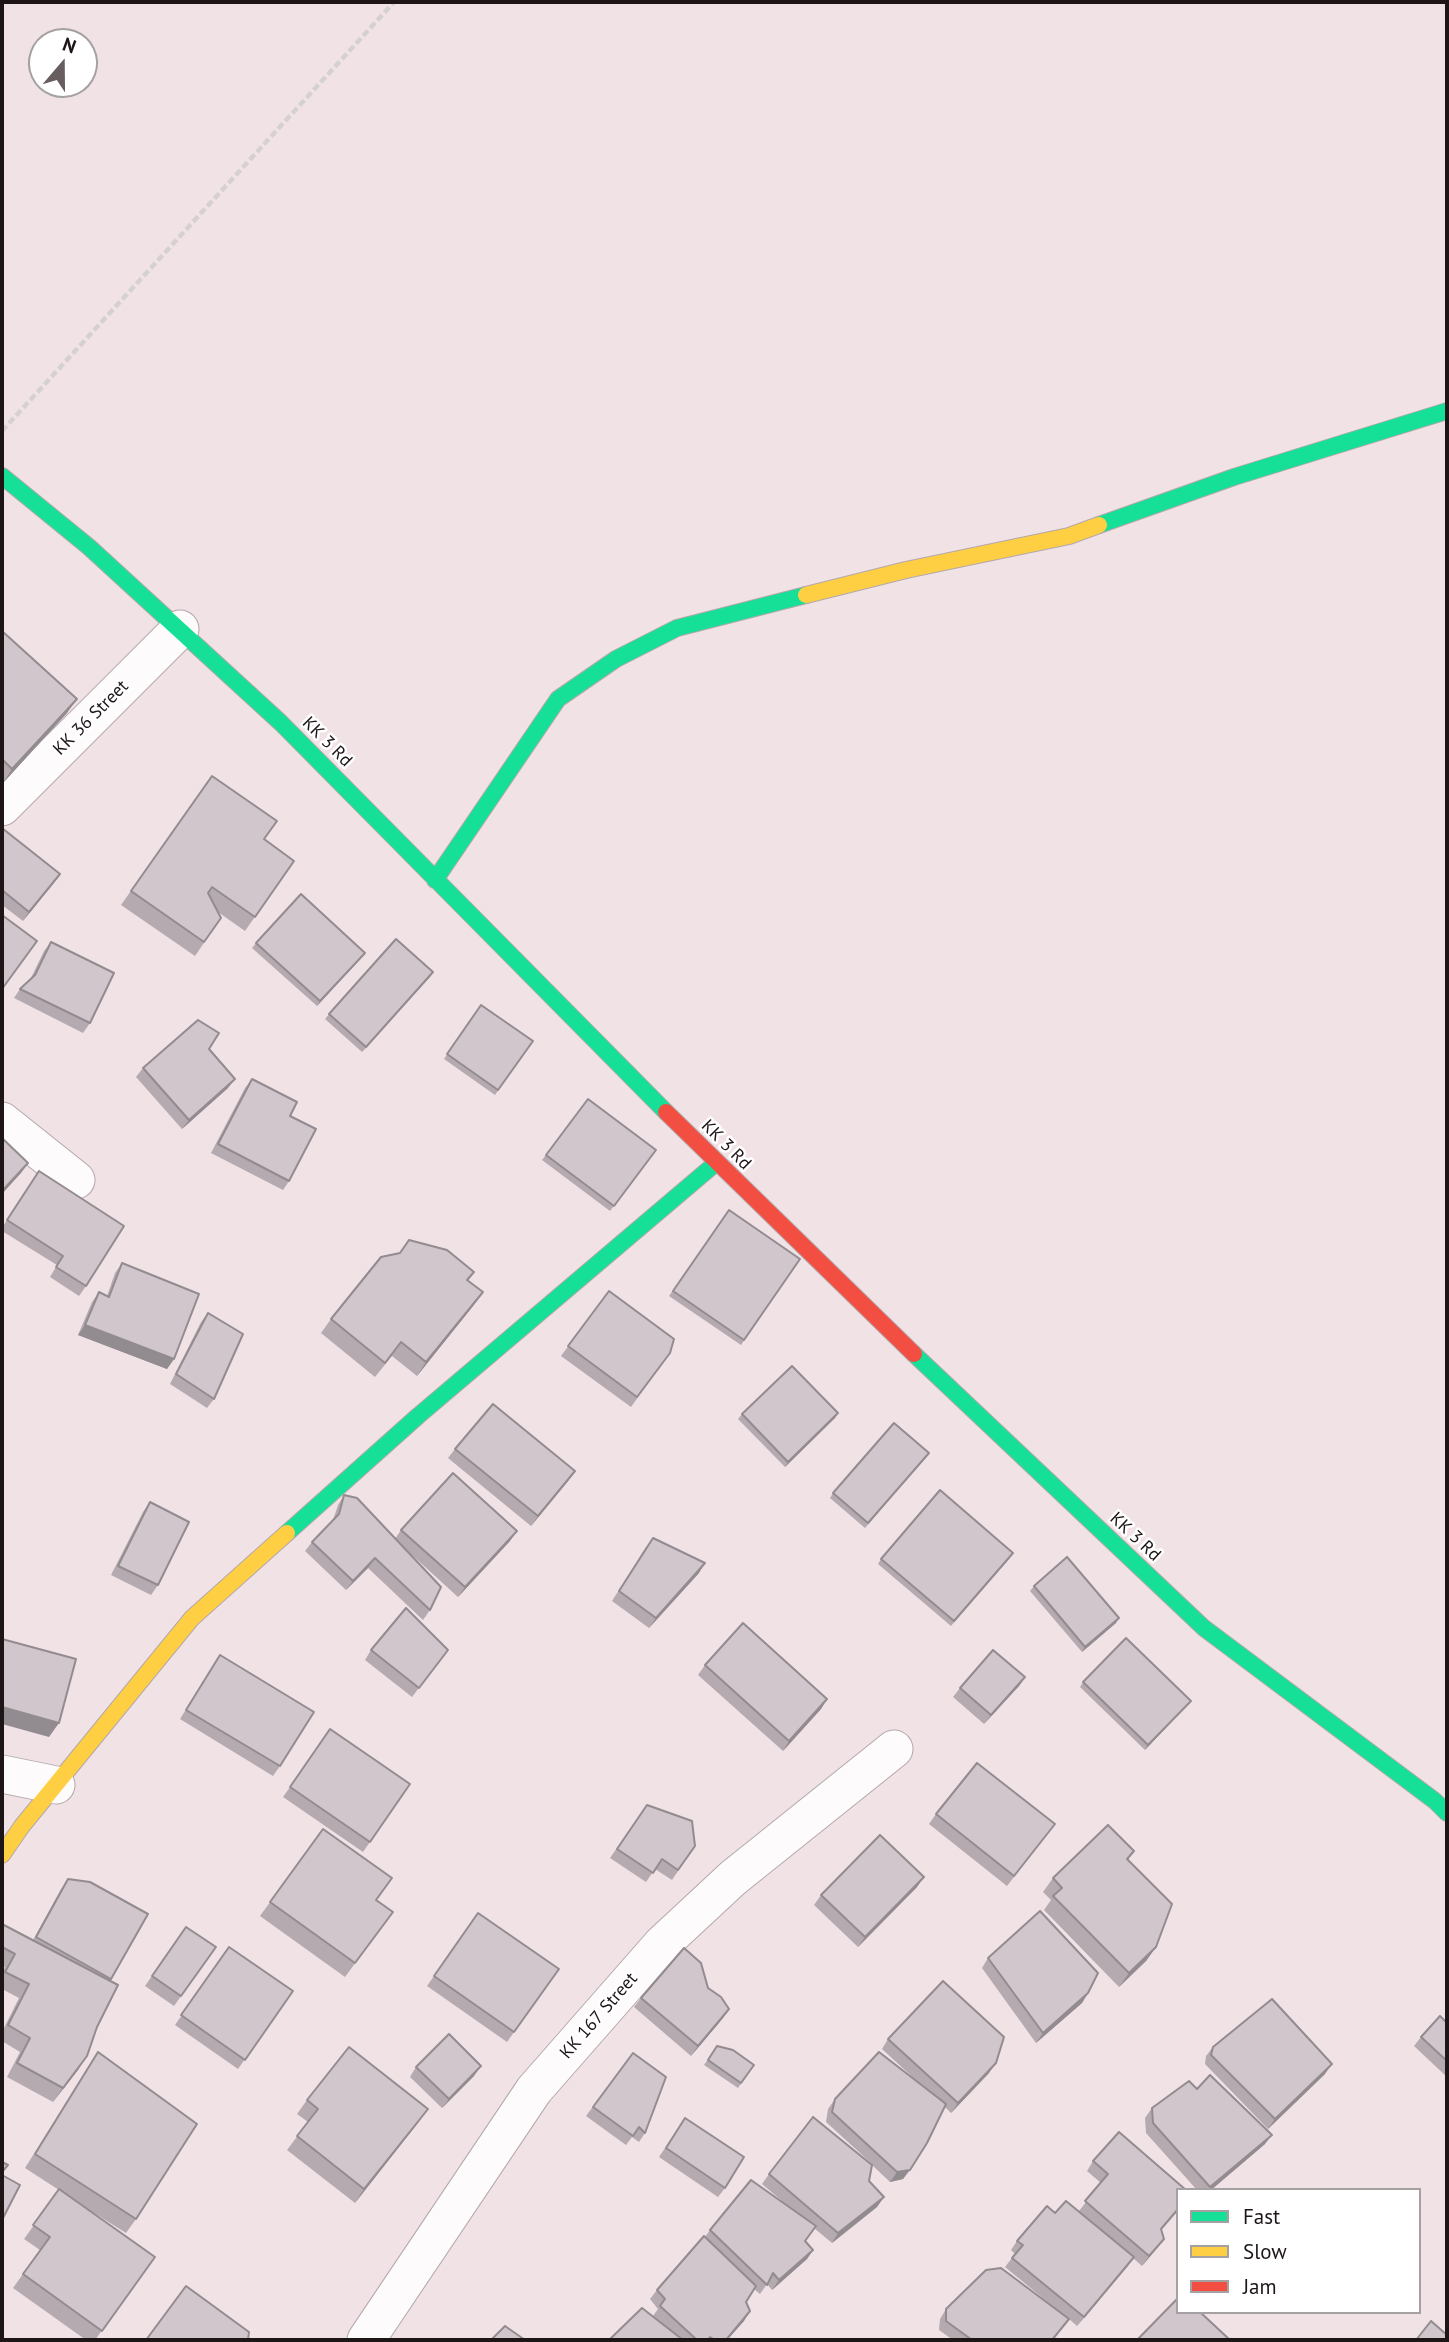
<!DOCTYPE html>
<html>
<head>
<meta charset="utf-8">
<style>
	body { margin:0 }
	#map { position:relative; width:1449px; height:2342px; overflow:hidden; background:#f1e2e6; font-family:"PT Sans",sans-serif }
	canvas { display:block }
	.frame { position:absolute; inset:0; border:4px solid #1e1517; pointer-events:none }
	.legend { position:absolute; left:1176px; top:2188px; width:245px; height:126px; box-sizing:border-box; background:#fff; border:2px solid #a5a1a2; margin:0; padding:9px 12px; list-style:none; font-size:21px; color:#1e1517 }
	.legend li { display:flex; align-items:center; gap:14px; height:35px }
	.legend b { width:35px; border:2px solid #a5a1a2 }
	.north { position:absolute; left:28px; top:28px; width:70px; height:70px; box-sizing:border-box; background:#fff; border:2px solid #a5a1a2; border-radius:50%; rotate:20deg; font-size:19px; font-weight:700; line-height:28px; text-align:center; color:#1e1517 }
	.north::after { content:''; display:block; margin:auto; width:24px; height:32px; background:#685d5f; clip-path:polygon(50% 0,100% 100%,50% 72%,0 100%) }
</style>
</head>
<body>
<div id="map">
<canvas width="1449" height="2342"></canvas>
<div class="frame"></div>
<ul class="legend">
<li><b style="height:9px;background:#16e098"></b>Fast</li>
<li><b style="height:9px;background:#ffcf43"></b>Slow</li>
<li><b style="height:9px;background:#f24e42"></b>Jam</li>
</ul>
<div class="north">N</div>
</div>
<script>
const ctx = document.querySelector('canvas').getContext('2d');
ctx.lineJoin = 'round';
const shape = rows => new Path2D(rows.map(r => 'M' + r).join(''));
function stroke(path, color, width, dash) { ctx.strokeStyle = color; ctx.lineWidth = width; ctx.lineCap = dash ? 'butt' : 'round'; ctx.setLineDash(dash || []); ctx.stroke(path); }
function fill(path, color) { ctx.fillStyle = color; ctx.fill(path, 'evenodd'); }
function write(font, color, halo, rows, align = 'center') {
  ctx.font = font + ' "PT Sans",sans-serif'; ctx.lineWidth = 5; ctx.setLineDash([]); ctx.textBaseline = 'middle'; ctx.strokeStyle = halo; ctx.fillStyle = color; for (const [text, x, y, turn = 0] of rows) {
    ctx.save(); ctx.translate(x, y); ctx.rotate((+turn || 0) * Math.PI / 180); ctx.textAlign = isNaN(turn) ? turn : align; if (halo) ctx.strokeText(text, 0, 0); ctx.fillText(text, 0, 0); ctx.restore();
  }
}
const path = shape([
	[2,431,394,2]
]);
const street = shape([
	[2,807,180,629],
	[2,1121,76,1180],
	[2,1774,56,1785],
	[366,2340,534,2090,662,1944,733,1878,894,1749]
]);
const fast = shape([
	[2,476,89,547,281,723,666,1112],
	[1099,525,1234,477,1447,411],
	[435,880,558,699,616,659,677,628,806,595],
	[914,1354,1204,1628,1435,1801,1447,1813],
	[287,1533,418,1416,716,1163]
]);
const slow = shape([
	[806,595,906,570,1069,536,1099,525],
	[2,1855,22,1826,192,1618,287,1533]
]);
const jam = shape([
	[666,1112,914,1354]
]);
const wall = shape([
	[2,631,67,713,3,783,2,782],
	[212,776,264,839,294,861,245,931,218,912,221,918,195,956,121,905],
	[2,828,60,874,23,921,2,905],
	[51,942,90,1023,83,1033,14,998,20,989,31,978,44,951],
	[256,943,365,953,317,1006,252,948],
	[433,972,362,1052,325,1019,329,1014],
	[481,1005,533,1041,495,1095,444,1059],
	[209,1049,228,1088,182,1129,136,1077,143,1068],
	[252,1079,290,1116,289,1181,283,1190,211,1153,245,1088],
	[588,1099,656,1150,610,1211,542,1160],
	[32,1181,86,1286,79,1296,50,1277,57,1265,2,1231,2,1228],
	[729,1210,800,1259,741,1345,669,1296],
	[409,1240,474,1272,468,1281,483,1292,473,1306,417,1376,392,1356,375,1377,321,1333,331,1319,399,1254],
	[122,1263,174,1359,167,1369,78,1335,92,1302,99,1292,107,1296,115,1273],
	[609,1291,670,1353,631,1407,561,1356],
	[208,1313,214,1399,207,1408,170,1384,201,1322],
	[838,1413,835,1418,785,1467,738,1419,742,1414],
	[455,1449,575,1471,531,1526,448,1458],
	[929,1453,865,1528,830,1498,833,1493],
	[344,1495,395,1539,401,1530,510,1541,458,1597,401,1545,430,1610,423,1620,368,1568,346,1590,305,1551,312,1542,333,1520,338,1505],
	[150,1502,158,1585,151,1595,111,1575,143,1512],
	[646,1547,699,1573,649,1628,612,1601],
	[1010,1558,951,1626,878,1564,881,1559],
	[1034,1586,1116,1623,1082,1652,1030,1591],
	[371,1650,448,1650,412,1697,365,1660],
	[220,1655,280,1766,273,1776,180,1719],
	[705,1665,827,1699,821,1709,783,1751,698,1675],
	[1025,1677,1019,1686,984,1724,953,1697,960,1688],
	[1083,1682,1187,1705,1145,1750,1080,1687],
	[324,1739,410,1784,363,1852,283,1797],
	[647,1805,695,1846,672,1880,655,1869,646,1882,610,1858],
	[936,1814,1055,1824,1007,1886,929,1824],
	[323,1829,376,1900,393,1912,345,1977,260,1916],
	[1134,1851,1128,1860,1156,1947,1146,1961,1119,1987,1044,1910,1051,1900,1043,1892,1053,1878],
	[68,1879,148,1914,110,1981,97,2027,78,2070,53,2102,7,2077,20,2052,2,2041,2,2032,19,1998,2,1989,2,1974,5,1967,2,1966,2,1924,33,1940,61,1889],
	[917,1887,858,1947,814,1905,821,1895],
	[478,1913,559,1969,507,2042,427,1986],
	[186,1927,216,1947,174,2006,145,1986],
	[229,1947,293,1991,238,2069,175,2025],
	[988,1958,1088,1993,1082,2003,1036,2043,982,1968],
	[641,1998,723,2018,691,2056,634,2007],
	[1447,2023,1447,2077,1414,2046,1421,2037],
	[888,2039,989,2073,951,2113,944,2106,903,2179,890,2182,872,2165,869,2181,884,2197,877,2207,832,2243,814,2228,805,2241,813,2250,807,2259,772,2290,767,2284,760,2294,754,2289,746,2302,744,2321,727,2340,609,2340,663,2325,653,2316,658,2309,650,2299,657,2290,705,2237,710,2230,788,2206,762,2184,769,2174,871,2163,826,2122,828,2109,835,2099,919,2083,882,2049],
	[717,2046,754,2065,738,2088,704,2065],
	[1213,2047,1325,2074,1268,2129,1205,2064,1206,2056],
	[98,2052,136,2219,126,2233,72,2199,155,2257,95,2340,86,2340,13,2288,40,2250,24,2239,59,2190,25,2168],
	[633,2053,645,2133,639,2142,632,2137,626,2145,586,2116],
	[416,2067,474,2076,442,2108,410,2077],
	[1197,2089,1265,2144,1211,2190,1197,2190,1146,2133,1145,2118,1152,2108],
	[307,2100,428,2109,355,2203,287,2150,308,2122,297,2114],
	[685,2118,725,2188,718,2197,659,2157],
	[1093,2161,1178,2190,1178,2211,1161,2230,1157,2248,1142,2266,1133,2258,1077,2326,1069,2319,1053,2340,953,2340,939,2330,940,2319,946,2309,1056,2309,1005,2267,1015,2254,1011,2250,1017,2241,1055,2213,1079,2211,1101,2183,1087,2171]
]);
const shadedWall = shape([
	[77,699,67,713,3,783,12,769],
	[60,874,53,884,23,921,29,912],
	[365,953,362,957,317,1006,320,1001],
	[433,972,430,977,362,1052,366,1047],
	[235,1079,228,1088,182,1129,189,1120],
	[28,1163,21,1173,2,1194,2,1191],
	[483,1292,473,1306,417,1376,426,1362],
	[85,1325,174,1359,167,1369,78,1335],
	[838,1413,835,1418,785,1467,788,1462],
	[575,1471,568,1481,531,1526,538,1516],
	[517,1531,510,1541,458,1597,465,1587],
	[375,1558,368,1568,346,1590,353,1581],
	[705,1563,699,1573,649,1628,656,1618],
	[1119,1618,1116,1623,1082,1652,1085,1647],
	[1025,1677,1019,1686,984,1724,991,1715],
	[827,1699,821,1709,783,1751,789,1741],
	[1191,1701,1187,1705,1145,1750,1148,1745],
	[2,1707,59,1723,49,1737,2,1724],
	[924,1877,917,1887,858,1947,865,1937],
	[1156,1947,1146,1961,1119,1987,1129,1973],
	[1088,1993,1082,2003,1036,2043,1043,2033],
	[729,2009,723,2018,691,2056,698,2046],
	[87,2056,78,2070,53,2102,63,2088],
	[996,2063,989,2073,951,2113,958,2103],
	[1332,2064,1325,2074,1268,2129,1275,2119],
	[481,2066,474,2076,442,2108,449,2099],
	[428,2109,418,2123,355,2203,364,2189],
	[1272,2135,1265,2144,1211,2190,1208,2190],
	[910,2170,903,2179,890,2182,897,2172],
	[884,2197,877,2207,832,2243,838,2233],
	[1164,2239,1157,2248,1142,2266,1149,2256],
	[813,2250,807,2259,772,2290,779,2280],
	[1134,2257,1127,2267,1077,2326,1084,2317],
	[750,2311,744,2321,727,2340,726,2340]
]);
const building = shape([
	[2,631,77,699,12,769,2,759,2,631],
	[212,776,277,821,264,839,294,861,255,917,212,887,208,893,221,918,204,942,131,891,212,776],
	[2,828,60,874,29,912,2,890,2,828],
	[301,894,365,953,320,1001,256,943,301,894],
	[2,915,37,941,2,989,2,915],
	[396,939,433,972,366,1047,329,1014,396,939],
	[51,942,114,973,90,1023,20,989,35,975,51,942],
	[481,1005,533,1041,498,1090,447,1054,481,1005],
	[198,1020,219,1033,209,1049,235,1079,189,1120,143,1068,198,1020],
	[252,1079,297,1102,290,1116,316,1129,289,1181,218,1144,252,1079],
	[588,1099,656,1150,614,1206,546,1155,588,1099],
	[2,1138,28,1163,2,1191,2,1138],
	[39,1171,124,1226,86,1286,56,1267,63,1256,7,1220,39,1171],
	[729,1210,800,1259,744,1340,673,1291,729,1210],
	[409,1240,447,1250,474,1272,467,1280,483,1292,426,1362,401,1342,385,1363,331,1319,381,1257,400,1253,409,1240],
	[122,1263,199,1294,174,1359,85,1325,99,1292,109,1297,122,1263],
	[609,1291,674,1339,670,1353,637,1397,568,1346,609,1291],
	[208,1313,243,1334,214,1399,176,1374,208,1313],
	[792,1366,838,1413,788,1462,742,1414,792,1366],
	[493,1404,575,1471,538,1516,455,1449,493,1404],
	[894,1423,929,1453,868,1523,833,1493,894,1423],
	[453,1473,517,1531,465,1587,401,1530,453,1473],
	[940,1490,1013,1553,954,1621,881,1559,940,1490],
	[344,1495,357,1498,441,1587,430,1610,375,1558,353,1581,312,1542,339,1514,344,1495],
	[150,1502,189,1522,158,1585,118,1566,150,1502],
	[653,1538,705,1563,656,1618,619,1591,653,1538],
	[1067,1557,1119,1618,1085,1647,1034,1586,1067,1557],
	[406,1608,448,1650,419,1688,371,1650,406,1608],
	[743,1623,827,1699,789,1741,705,1665,743,1623],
	[1126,1638,1191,1701,1148,1745,1083,1682,1126,1638],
	[2,1639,76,1659,59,1723,2,1707,2,1639],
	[993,1650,1025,1677,991,1715,960,1688,993,1650],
	[220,1655,314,1712,280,1766,186,1710,220,1655],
	[330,1729,410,1784,370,1842,290,1787,330,1729],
	[977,1763,1055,1824,1014,1876,936,1814,977,1763],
	[647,1805,692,1821,695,1846,678,1870,662,1859,653,1873,617,1849,647,1805],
	[1108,1825,1134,1851,1127,1859,1172,1904,1156,1947,1129,1973,1053,1896,1062,1888,1053,1878,1108,1825],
	[323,1829,392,1878,376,1900,393,1912,355,1963,270,1902,323,1829],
	[880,1835,924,1877,865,1937,821,1895,880,1835],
	[68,1879,90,1882,148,1914,111,1979,36,1937,68,1879],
	[1040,1911,1098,1973,1088,1993,1043,2033,988,1958,1040,1911],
	[478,1913,559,1969,514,2032,434,1976,478,1913],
	[2,1924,118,1985,97,2027,87,2056,63,2088,17,2063,30,2038,8,2025,29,1984,5,1972,15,1954,2,1947,2,1924],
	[186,1927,216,1947,181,1996,152,1976,186,1927],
	[229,1947,293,1991,245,2060,181,2015,229,1947],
	[684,1948,701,1963,708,1988,721,1997,729,2009,698,2046,641,1998,684,1948],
	[943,1981,1004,2037,996,2063,958,2103,888,2039,943,1981],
	[1272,1999,1332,2064,1275,2119,1211,2055,1213,2047,1272,1999],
	[1440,2016,1447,2023,1447,2061,1421,2037,1440,2016],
	[449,2034,481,2066,449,2099,416,2067,449,2034],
	[717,2046,733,2050,754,2065,741,2083,708,2060,717,2046],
	[349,2047,428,2109,364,2189,297,2136,318,2109,307,2100,349,2047],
	[98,2052,197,2124,136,2219,35,2154,98,2052],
	[879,2052,946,2104,927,2143,910,2170,897,2172,832,2112,835,2099,879,2052],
	[633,2053,666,2077,645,2133,639,2127,633,2136,593,2107,633,2053],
	[1210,2075,1272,2135,1210,2187,1153,2123,1152,2108,1189,2081,1197,2089,1210,2075],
	[813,2117,872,2165,869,2181,884,2197,838,2233,769,2174,813,2117],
	[685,2118,744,2157,725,2188,666,2148,685,2118],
	[1119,2132,1186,2190,1178,2190,1178,2209,1161,2229,1164,2239,1149,2256,1085,2201,1108,2174,1093,2161,1119,2132],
	[2,2162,8,2165,2,2172,2,2162],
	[2,2175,20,2185,2,2220,2,2175],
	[751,2180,816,2226,805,2241,813,2250,779,2280,773,2273,767,2285,710,2230,751,2180],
	[59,2189,155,2257,102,2331,23,2274,50,2237,33,2225,59,2189],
	[1066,2201,1134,2257,1084,2317,1012,2258,1023,2245,1017,2241,1047,2206,1055,2213,1066,2201],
	[704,2236,756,2286,746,2302,750,2311,726,2340,715,2340,710,2337,708,2340,697,2340,660,2306,665,2299,657,2290,704,2236],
	[1001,2268,1069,2319,1052,2340,972,2340,946,2321,946,2309,986,2270,1001,2268],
	[186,2286,249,2332,248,2340,146,2340,186,2286],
	[1178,2298,1178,2312,1200,2312,1230,2340,1137,2340,1178,2298],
	[642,2308,683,2340,609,2340,642,2308],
	[1431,2321,1447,2335,1447,2340,1416,2340,1431,2321],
	[505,2326,525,2340,491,2340,505,2326]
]);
const streetNames = [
	["KK 36 Street",91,718,-45],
	["KK 3 Rd",327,742,45],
	["KK 3 Rd",726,1145,45],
	["KK 3 Rd",1135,1537,43],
	["KK 167 Street",599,2016,-49]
];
stroke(street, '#b3a8ab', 39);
stroke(fast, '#b3a8ab', 18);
stroke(slow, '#b3a8ab', 18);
stroke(jam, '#b3a8ab', 18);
stroke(path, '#d5d0d2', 4.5, [7, 3.5]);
stroke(street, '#fdfbfb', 37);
stroke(fast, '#16e098', 16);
stroke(slow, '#ffcf43', 16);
stroke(jam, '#f24e42', 16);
fill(wall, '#b4aaaf');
fill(shadedWall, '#928b8f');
fill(building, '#d1c6cc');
stroke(building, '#928b8f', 2);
write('18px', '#1e1517', '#fff', streetNames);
</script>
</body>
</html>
